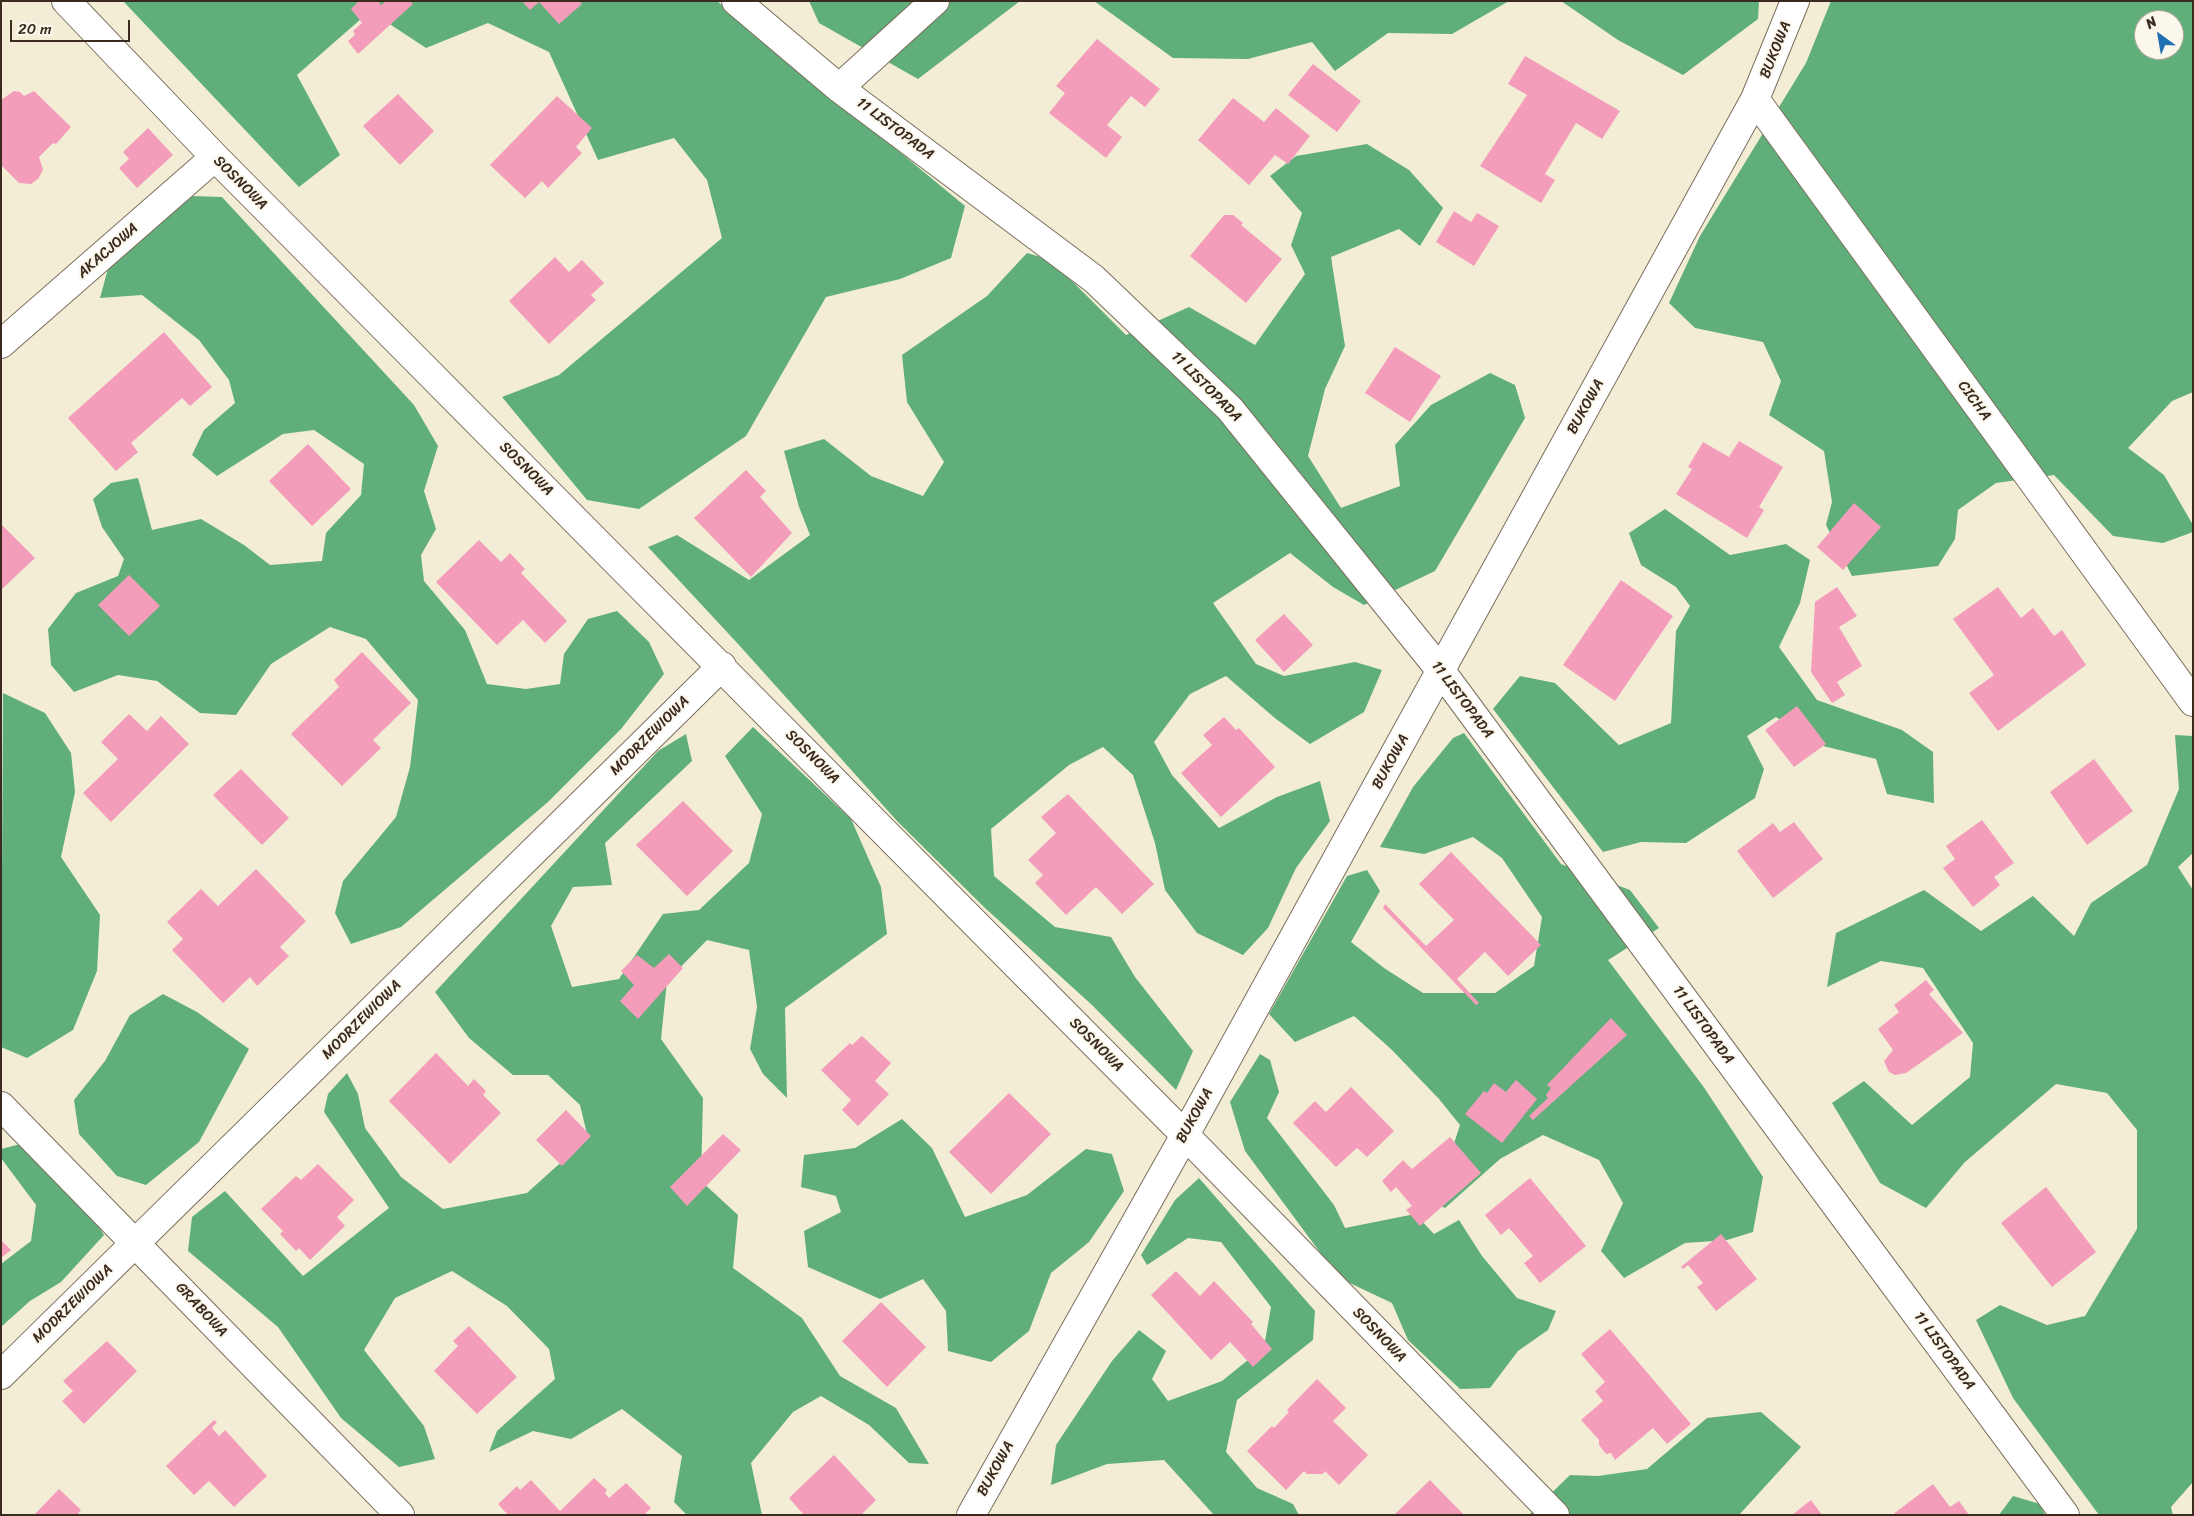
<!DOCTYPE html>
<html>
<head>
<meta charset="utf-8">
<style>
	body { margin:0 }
	#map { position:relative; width:2194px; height:1516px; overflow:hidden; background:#f3edd6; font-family:Sriracha,sans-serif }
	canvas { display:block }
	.frame { position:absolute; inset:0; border:2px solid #3b2a1e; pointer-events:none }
	.north { position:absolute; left:2134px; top:10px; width:50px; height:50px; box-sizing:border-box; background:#fbf7ec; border:1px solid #aea59a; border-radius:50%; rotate:328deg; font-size:14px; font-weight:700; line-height:20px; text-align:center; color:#3b2a1e }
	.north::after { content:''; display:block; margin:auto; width:18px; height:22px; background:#1f6fb2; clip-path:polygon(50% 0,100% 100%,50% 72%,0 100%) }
	.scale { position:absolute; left:10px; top:20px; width:120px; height:22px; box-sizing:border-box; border:2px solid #3b2a1e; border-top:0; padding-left:6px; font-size:15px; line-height:18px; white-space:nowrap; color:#3b2a1e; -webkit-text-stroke:4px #fbf7ec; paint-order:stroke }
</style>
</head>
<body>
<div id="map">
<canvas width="2194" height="1516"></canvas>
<div class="frame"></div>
<div class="north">N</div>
<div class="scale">20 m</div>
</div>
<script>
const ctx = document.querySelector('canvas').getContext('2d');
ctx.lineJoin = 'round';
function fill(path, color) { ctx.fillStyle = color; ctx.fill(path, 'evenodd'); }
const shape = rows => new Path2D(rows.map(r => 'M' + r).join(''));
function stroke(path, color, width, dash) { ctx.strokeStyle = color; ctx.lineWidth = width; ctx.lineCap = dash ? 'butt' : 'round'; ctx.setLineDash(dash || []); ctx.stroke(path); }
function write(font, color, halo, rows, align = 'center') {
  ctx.font = font + ' Sriracha,sans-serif'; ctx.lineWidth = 4; ctx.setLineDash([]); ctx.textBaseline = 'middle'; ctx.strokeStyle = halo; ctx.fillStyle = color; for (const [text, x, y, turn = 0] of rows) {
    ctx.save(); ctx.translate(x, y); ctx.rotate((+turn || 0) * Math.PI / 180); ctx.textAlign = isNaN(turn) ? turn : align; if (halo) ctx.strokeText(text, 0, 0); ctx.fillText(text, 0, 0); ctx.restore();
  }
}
const forest = shape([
	[123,1,717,1,965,206,951,258,900,279,826,297,746,436,639,509,587,500,502,397,559,375,722,238,707,180,674,138,598,160,549,52,488,23,426,48,370,11,297,75,340,155,299,187],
	[809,1,1020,1,918,79,819,23],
	[1094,1,1509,1,1452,34,1388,33,1335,71,1312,42,1248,59,1173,58],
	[1561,1,1759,1,1758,19,1683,75,1618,40],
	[1831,1,2193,1,2193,392,2172,401,2128,448,2164,475,2193,525,2193,532,2163,543,2113,536,2054,475,1996,483,1958,510,1955,539,1938,566,1852,576,1826,525,1832,502,1824,451,1769,415,1781,381,1763,342,1695,328,1669,303,1700,236,1806,63],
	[2144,20,2174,20,2174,50,2144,50],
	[1367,144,1409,170,1443,208,1420,246,1399,229,1331,257,1345,346,1325,389,1308,456,1341,508,1400,486,1395,445,1431,405,1490,373,1515,385,1525,418,1435,571,1364,605,1333,587,1290,553,1213,603,1256,664,1284,676,1355,662,1382,670,1364,712,1310,744,1276,719,1226,676,1190,694,1154,742,1172,775,1219,828,1277,797,1320,781,1330,821,1296,868,1268,928,1243,955,1197,933,1165,890,1155,843,1133,775,1103,747,1069,765,991,829,994,876,1055,927,1111,937,1135,977,1193,1051,1176,1090,1092,1005,985,908,898,822,739,645,648,547,677,535,749,580,810,535,799,507,784,451,824,439,871,476,923,496,944,462,907,402,902,355,987,296,1027,253,1051,260,1126,335,1189,307,1255,345,1305,274,1291,245,1302,213,1270,176,1296,156],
	[191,196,222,197,414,405,438,446,424,491,436,529,421,555,424,581,465,630,487,684,526,689,560,684,564,654,588,619,617,611,649,642,664,674,621,729,548,802,401,927,351,944,335,913,343,881,396,817,410,767,418,700,366,639,330,627,271,664,236,715,200,713,157,681,118,675,74,692,51,665,48,629,76,593,118,576,124,559,102,527,93,499,111,483,138,478,152,530,201,519,244,545,270,565,322,561,326,533,361,495,364,464,314,430,283,434,217,476,192,455,204,430,235,403,229,380,199,340,142,295,100,298,109,265],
	[1665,509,1730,555,1786,544,1810,560,1800,603,1779,647,1817,700,1902,730,1933,752,1934,803,1887,794,1876,759,1815,744,1776,717,1747,736,1764,769,1755,798,1686,843,1641,842,1603,852,1493,709,1520,676,1555,683,1619,745,1671,723,1676,631,1690,606,1676,587,1641,565,1629,533],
	[3,693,45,713,71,753,75,792,61,857,100,915,97,971,73,1030,27,1058,1,1047],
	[753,727,851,819,881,887,887,934,785,1008,787,1098,763,1074,750,1049,757,1007,749,950,707,940,667,981,661,1039,703,1098,701,1181,738,1215,733,1268,802,1318,840,1376,896,1408,929,1464,909,1463,869,1425,821,1396,793,1412,751,1463,762,1515,687,1515,674,1502,682,1456,622,1409,571,1439,533,1431,489,1452,497,1431,555,1379,549,1349,507,1306,452,1271,395,1298,364,1350,424,1426,435,1459,399,1467,341,1418,278,1327,188,1251,192,1217,225,1191,303,1276,389,1208,324,1112,328,1094,347,1073,358,1094,365,1128,401,1177,443,1209,527,1193,588,1138,580,1105,548,1075,513,1075,469,1038,435,992,658,751,686,734,692,761,605,843,612,885,573,887,551,926,572,987,619,979,663,914,699,910,749,863,762,814,725,756],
	[1464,733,1561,864,1630,890,1659,928,1608,960,1703,1086,1763,1177,1753,1232,1727,1240,1685,1243,1624,1278,1601,1251,1623,1203,1599,1160,1543,1135,1500,1159,1445,1208,1427,1199,1446,1168,1460,1125,1439,1099,1391,1049,1354,1016,1295,1042,1269,1014,1347,876,1367,870,1380,891,1351,942,1384,968,1423,993,1495,993,1534,966,1542,917,1502,858,1473,837,1424,854,1380,847,1413,787,1453,738],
	[2175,735,2193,736,2193,853,2178,867,2193,890,2193,1482,2171,1507,2173,1515,2099,1515,2013,1398,1976,1320,2000,1305,2047,1325,2085,1316,2137,1229,2137,1130,2107,1093,2056,1084,1965,1162,1926,1208,1880,1183,1832,1103,1864,1081,1912,1125,1970,1077,1973,1043,1923,968,1881,961,1827,987,1836,933,1924,890,1981,931,2033,896,2074,936,2091,903,2147,865,2179,789],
	[163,994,197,1012,249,1049,199,1142,146,1185,117,1176,79,1134,74,1100,105,1061,130,1015],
	[1260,1054,1270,1060,1279,1092,1267,1118,1334,1205,1345,1228,1415,1214,1434,1234,1459,1220,1482,1256,1517,1298,1556,1311,1548,1330,1518,1351,1490,1388,1460,1389,1408,1340,1392,1303,1339,1278,1245,1151,1230,1102],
	[902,1119,932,1148,965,1217,1027,1195,1086,1149,1112,1154,1124,1191,1089,1242,1051,1273,1029,1331,991,1362,948,1351,946,1311,923,1279,880,1299,808,1267,804,1231,841,1212,836,1196,801,1187,804,1155,855,1148],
	[32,1141,92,1216,104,1235,61,1282,30,1301,1,1327,1,1264,31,1241,36,1205,1,1158,1,1149],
	[1199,1178,1315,1311,1313,1340,1237,1400,1226,1452,1257,1488,1293,1504,1299,1515,1214,1515,1164,1460,1107,1464,1051,1485,1056,1445,1112,1361,1139,1330,1166,1351,1152,1379,1168,1401,1222,1381,1264,1347,1271,1307,1221,1242,1188,1238,1147,1265,1141,1255,1175,1200],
	[1761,1412,1801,1447,1739,1515,1529,1515,1570,1475,1598,1476,1647,1469,1707,1418],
	[2013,1496,2040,1504,2045,1515,1999,1515]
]);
const building = shape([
	[359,1,378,1,381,5,386,1,410,1,413,4,358,54,348,41,355,35,353,31,362,23,351,9],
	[522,1,579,1,582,4,559,24,539,2,530,10],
	[1097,39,1160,89,1145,107,1131,96,1107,125,1122,137,1106,158,1049,113,1065,93,1056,86],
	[1525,56,1620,111,1602,139,1576,123,1545,174,1555,180,1541,203,1480,166,1527,95,1508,84],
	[1313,64,1361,101,1337,132,1288,95],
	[14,91,20,92,24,96,34,91,71,127,56,144,53,143,39,157,43,170,38,179,31,184,19,183,1,165,1,100],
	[398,94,434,131,400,165,363,126],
	[557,96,592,128,576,147,582,153,548,188,542,181,525,198,490,165],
	[1233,98,1264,122,1276,108,1310,136,1288,164,1275,155,1249,185,1198,140],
	[148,128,173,155,137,188,119,168,129,159,123,152],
	[1454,211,1471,222,1477,213,1499,226,1474,266,1436,242],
	[1224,215,1233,215,1243,223,1241,225,1282,259,1246,303,1190,256],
	[555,257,569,272,582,260,604,283,591,295,596,300,549,344,509,301],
	[164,332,212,387,190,406,182,398,131,443,138,452,116,471,68,418],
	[1395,347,1441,376,1410,422,1365,393],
	[1739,441,1783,467,1759,507,1764,510,1747,538,1676,494,1692,469,1688,467,1703,442,1729,457],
	[308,444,351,489,312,526,269,481],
	[746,470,766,491,760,497,792,533,751,577,694,518],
	[1854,503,1881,527,1843,570,1817,547],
	[1,524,35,558,1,590],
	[479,540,501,562,510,553,525,569,521,573,567,621,545,643,523,620,497,645,436,582],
	[129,575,160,606,129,636,98,605],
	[1621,580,1673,616,1615,701,1563,665],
	[1837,587,1857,616,1839,627,1862,666,1837,682,1845,695,1832,703,1811,672,1815,602],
	[1998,587,2021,618,2033,608,2054,636,2062,630,2086,665,1998,731,1969,693,1994,675,1953,619],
	[1284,614,1313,645,1284,672,1255,640],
	[362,652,411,703,373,740,381,748,342,786,291,734,339,687,334,680],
	[1797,706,1826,744,1794,767,1765,730],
	[129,714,147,731,161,716,189,744,111,822,83,793,118,759,101,742],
	[1224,717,1236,730,1239,728,1275,767,1221,817,1181,773,1212,745,1203,735],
	[2094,759,2133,811,2087,845,2050,792],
	[241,769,289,818,262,845,213,795],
	[1068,794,1154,884,1122,914,1096,887,1066,915,1035,883,1043,875,1028,860,1056,833,1041,817],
	[683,801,733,851,687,896,636,845],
	[1982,820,2014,863,1994,877,2000,885,1973,907,1943,868,1955,859,1946,846],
	[1794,822,1823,859,1773,898,1737,851,1773,823,1780,832],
	[1451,852,1541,945,1508,976,1485,952,1457,979,1479,1003,1476,1005,1383,908,1385,904,1426,946,1454,920,1419,884],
	[256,869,306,921,280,947,289,956,257,986,250,977,223,1003,172,950,183,939,167,922,201,889,218,906],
	[669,954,683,968,638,1019,620,1001,634,985,621,971,637,955,654,968],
	[1926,980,1934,990,1929,994,1963,1033,1906,1073,1895,1075,1889,1072,1884,1061,1893,1050,1878,1029,1899,1012,1894,1005],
	[1611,1018,1627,1035,1533,1120,1529,1116,1548,1098,1546,1095,1551,1088,1547,1085],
	[862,1036,891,1063,875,1081,889,1094,858,1126,842,1110,851,1100,821,1070,850,1043,852,1045],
	[436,1053,468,1086,474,1079,486,1091,483,1095,501,1113,450,1164,389,1101],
	[1516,1080,1537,1099,1502,1143,1465,1114,1484,1091,1487,1093,1494,1083,1506,1092],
	[1351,1087,1394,1131,1367,1157,1357,1148,1336,1167,1293,1123,1315,1101,1326,1112],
	[1009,1093,1051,1134,991,1194,949,1152],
	[566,1110,591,1136,562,1166,536,1140],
	[723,1134,741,1150,687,1206,670,1187],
	[1450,1137,1481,1173,1420,1226,1406,1210,1412,1206,1396,1187,1391,1192,1382,1181,1403,1160,1412,1169],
	[318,1164,354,1200,337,1217,345,1226,310,1260,299,1248,296,1251,280,1234,283,1231,261,1209,296,1176,301,1180],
	[1530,1178,1586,1246,1540,1283,1524,1263,1533,1256,1509,1228,1501,1235,1485,1215],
	[2046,1187,2096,1252,2052,1287,2001,1223],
	[1721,1234,1757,1279,1716,1311,1697,1287,1703,1283,1688,1265,1683,1269,1681,1267],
	[1,1240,11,1250,1,1258],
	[1176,1271,1200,1296,1214,1281,1253,1322,1251,1324,1272,1349,1253,1367,1230,1342,1211,1360,1151,1295],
	[881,1302,926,1347,887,1387,842,1341],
	[469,1326,517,1377,477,1414,434,1371,458,1346,453,1341],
	[1610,1329,1691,1424,1667,1444,1653,1428,1615,1460,1611,1453,1606,1454,1599,1445,1599,1440,1581,1420,1603,1401,1595,1391,1605,1382,1581,1354],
	[107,1341,137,1371,84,1424,62,1401,73,1391,63,1381],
	[1317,1379,1346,1408,1333,1421,1368,1455,1339,1485,1325,1471,1323,1474,1307,1474,1304,1471,1286,1490,1247,1451,1272,1426,1274,1428,1289,1412,1287,1410],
	[214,1420,217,1422,212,1428,219,1436,225,1430,267,1476,234,1507,209,1481,194,1495,166,1466],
	[834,1455,876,1500,861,1515,804,1515,789,1498],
	[594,1478,607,1490,605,1493,609,1498,626,1483,651,1508,644,1515,508,1515,498,1504,517,1486,520,1490,531,1480,560,1511],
	[1430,1480,1464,1515,1394,1515],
	[1933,1484,1950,1507,1959,1501,1969,1515,1892,1515],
	[59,1489,81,1510,77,1515,34,1515],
	[1811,1500,1822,1515,1792,1515]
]);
const minor = shape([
	[66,1,215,157,1185,1135,1555,1515],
	[736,1,839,88,1094,279,1230,409,1441,671,2065,1515],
	[839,88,935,1],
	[1755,99,2193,702],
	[1,344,215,157],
	[1,1106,400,1515],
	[1,1375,722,666],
	[971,1515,1185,1135,1755,99,1795,1]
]);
const streetNames = [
	["BUKOWA",1776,50,-68],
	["11 LISTOPADA",895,129,37],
	["SOSNOWA",240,183,45],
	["AKACJOWA",108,251,-41],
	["11 LISTOPADA",1206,387,45],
	["CICHA",1974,401,54],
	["BUKOWA",1586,407,-61],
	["SOSNOWA",526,469,45],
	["11 LISTOPADA",1462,700,53],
	["MODRZEWIOWA",650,736,-45],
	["SOSNOWA",812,757,45],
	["BUKOWA",1391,762,-61],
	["MODRZEWIOWA",362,1020,-45],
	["11 LISTOPADA",1703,1025,54],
	["SOSNOWA",1096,1045,45],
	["BUKOWA",1195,1116,-61],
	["MODRZEWIOWA",73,1304,-44],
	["GRABOWA",201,1310,47],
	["SOSNOWA",1379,1335,46],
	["11 LISTOPADA",1944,1351,54],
	["BUKOWA",996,1469,-61]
];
fill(forest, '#60af7a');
fill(building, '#f39dbb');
stroke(minor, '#7b6e5e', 30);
stroke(minor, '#fff', 28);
write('15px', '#3b2a1e', '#fbf7ec', streetNames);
</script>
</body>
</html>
